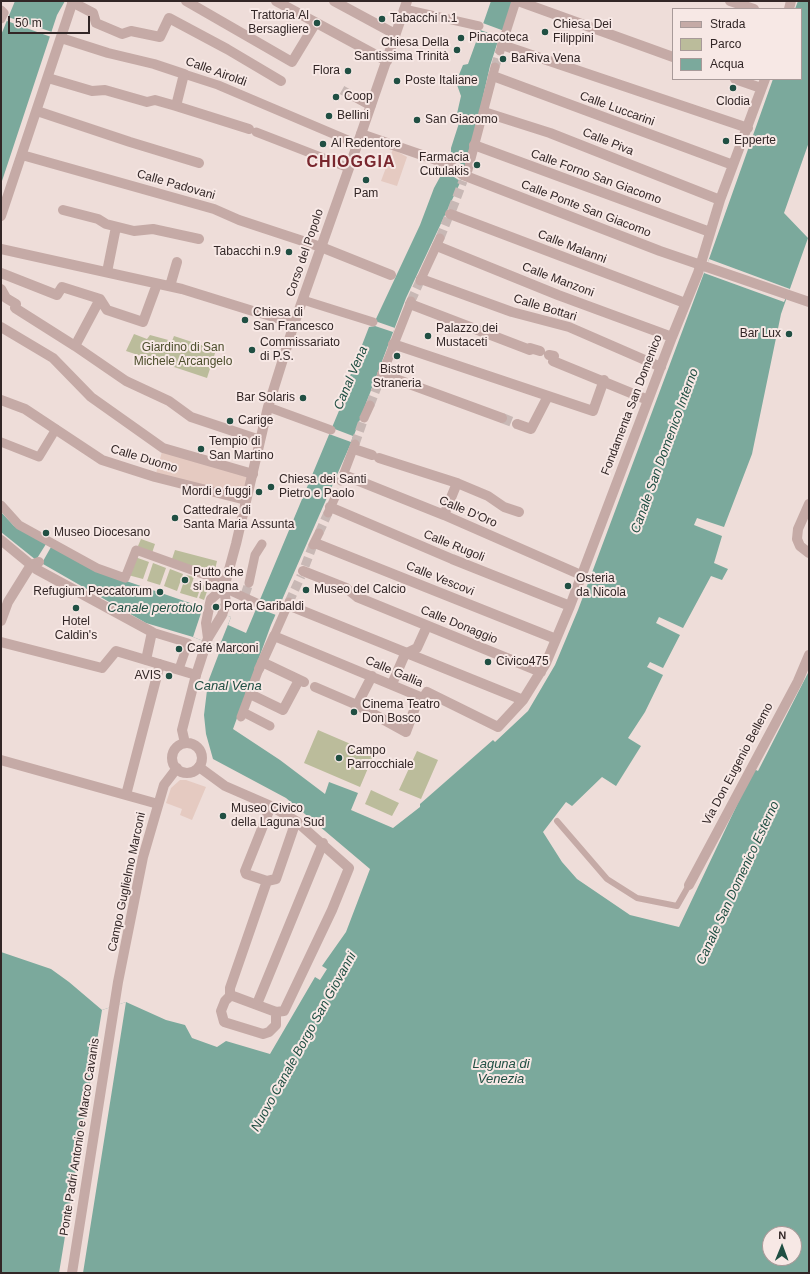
<!DOCTYPE html>
<html>
<head>
<meta charset="utf-8">
<style>
	body { margin:0 }
	#map { position:relative; width:810px; height:1274px; overflow:hidden; background:#eeddd9; font-family:Arial,sans-serif }
	canvas { display:block }
	.frame { position:absolute; inset:0; border:2px solid #322626; pointer-events:none }
	.legend { position:absolute; left:672px; top:8px; width:130px; height:72px; box-sizing:border-box; background:#f7e8e5; border:1px solid #a89a99; margin:0; padding:5px 7px; list-style:none; font-size:12px; color:#322626 }
	.legend li { display:flex; align-items:center; gap:8px; height:20px }
	.legend b { width:20px; border:1px solid #a89a99 }
	.north { position:absolute; left:762px; top:1226px; width:40px; height:40px; box-sizing:border-box; background:#f7e8e5; border:1px solid #a89a99; border-radius:50%; rotate:1deg; font-size:11px; font-weight:700; line-height:16px; text-align:center; color:#322626 }
	.north::after { content:''; display:block; margin:auto; width:14px; height:18px; background:#204f43; clip-path:polygon(50% 0,100% 100%,50% 72%,0 100%) }
	.scale { position:absolute; left:8px; top:16px; width:82px; height:18px; box-sizing:border-box; border:2px solid #322626; border-top:0; padding-left:5px; font-size:12px; line-height:14px; white-space:nowrap; color:#322626; -webkit-text-stroke:3px #f7e8e5; paint-order:stroke }
</style>
</head>
<body>
<div id="map">
<canvas width="810" height="1274"></canvas>
<div class="frame"></div>
<ul class="legend">
<li><b style="height:5px;background:#c5aaa6"></b>Strada</li>
<li><b style="height:11px;background:#bbbc9b"></b>Parco</li>
<li><b style="height:11px;background:#7ba99c"></b>Acqua</li>
</ul>
<div class="north">N</div>
<div class="scale">50 m</div>
</div>
<script>
const ctx = document.querySelector('canvas').getContext('2d');
ctx.lineJoin = 'round';
function fill(path, color) { ctx.fillStyle = color; ctx.fill(path, 'evenodd'); }
const shape = rows => new Path2D(rows.map(r => 'M' + r).join(''));
function stroke(path, color, width, dash) { ctx.strokeStyle = color; ctx.lineWidth = width; ctx.lineCap = dash ? 'butt' : 'round'; ctx.setLineDash(dash || []); ctx.stroke(path); }
function write(font, color, halo, rows, align = 'center') {
  ctx.font = font + ' Arial,sans-serif'; ctx.lineWidth = 4; ctx.setLineDash([]); ctx.textBaseline = 'middle'; ctx.strokeStyle = halo; ctx.fillStyle = color; for (const [text, x, y, turn = 0] of rows) {
    ctx.save(); ctx.translate(x, y); ctx.rotate((+turn || 0) * Math.PI / 180); ctx.textAlign = isNaN(turn) ? turn : align; if (halo) ctx.strokeText(text, 0, 0); ctx.fillText(text, 0, 0); ctx.restore();
  }
}
const green = shape([
	[134,334,147,339,150,335,172,341,174,336,216,350,207,378,126,351],
	[141,539,155,544,152,553,141,549,138,546],
	[175,550,217,561,214,574,172,559],
	[135,557,149,562,143,579,128,575],
	[153,563,166,568,160,585,147,581],
	[170,569,183,574,177,591,164,586],
	[186,575,194,577,190,589,199,592,197,598,180,593],
	[205,581,210,583,204,600,199,598],
	[318,730,374,754,360,787,304,763],
	[417,751,438,760,421,799,399,790],
	[371,790,399,803,392,816,365,804]
]);
const plaza = shape([
	[393,149,407,157,397,186,381,181],
	[163,448,253,474,246,500,155,477],
	[180,780,186,780,206,787,192,820,180,815,182,809,166,803,171,788]
]);
const water = shape([
	[15,1,65,1,57,15,1,184,1,35],
	[491,1,513,1,501,37,497,44,490,66,477,123,466,160,467,168,406,298,351,443,271,625,233,729,280,760,325,794,329,782,358,793,351,810,393,828,420,807,420,804,493,740,495,742,528,711,555,665,578,610,704,273,773,79,801,79,801,9,795,9,798,1,809,1,809,142,784,213,808,238,781,314,752,454,724,527,697,518,694,525,722,536,714,563,728,569,722,580,711,576,683,628,659,617,656,623,680,635,663,668,650,662,647,667,663,675,645,712,628,738,641,746,616,786,602,777,572,806,566,802,543,832,562,862,577,879,630,915,679,927,754,769,758,771,809,671,809,1273,1,1273,1,952,51,969,69,982,102,1010,126,1002,166,1020,185,1025,192,1038,217,1047,226,1041,270,1054,315,977,320,980,327,969,322,966,346,932,370,869,286,798,213,759,206,734,204,715,208,682,221,648,193,637,146,623,36,560,1,532,1,512,14,526,100,572,231,617,228,625,246,633,346,394,353,377,350,376,369,327,375,326,375,321,420,225,434,188,451,157,451,148,460,120,456,118,461,96,456,82,463,65,468,64,480,31,477,29,480,22,483,24],
	[770,1234,794,1234,794,1258,770,1258]
]);
const pier = shape([
	[8,17,52,32,51,37,7,21],
	[480,22,507,32,504,38,477,29],
	[451,157,467,168,460,181,445,171],
	[709,259,790,289,784,302,704,273],
	[375,321,395,328,393,332,375,326],
	[332,428,353,436,351,442,329,434],
	[46,544,51,547,42,563,36,560],
	[258,600,279,608,276,615,255,607],
	[203,607,231,617,219,647,193,637],
	[126,1002,83,1273,59,1273,102,1010]
]);
const pedestrianTunnel = shape([
	[495,67,500,51],
	[342,90,349,94],
	[452,210,463,181],
	[440,238,448,218],
	[411,301,420,281],
	[370,405,379,382],
	[355,444,364,418],
	[319,533,328,513],
	[305,566,313,545],
	[245,595,249,583],
	[289,602,301,576]
]);
const minorTunnel = shape([
	[502,418,517,424]
]);
const service = shape([
	[557,821,607,879,637,898,677,906,689,885]
]);
const pedestrian = shape([
	[404,9,479,26],
	[1,10,4,13,1,19],
	[500,51,516,1],
	[184,74,218,85,357,144],
	[349,94,371,106],
	[256,132,349,168],
	[468,170,495,67],
	[420,281,440,238],
	[303,300,373,322],
	[256,312,294,324],
	[379,382,411,301],
	[268,407,331,430],
	[364,418,370,405],
	[1,442,39,457,56,429],
	[341,481,355,444],
	[1,505,19,525,97,568,125,578,136,550,225,582],
	[328,513,337,493],
	[313,545,319,533],
	[249,583,255,555,262,544],
	[224,588,257,603],
	[152,632,188,643,179,669],
	[274,636,289,602],
	[243,712,270,726],
	[241,717,259,669]
]);
const minor = shape([
	[186,1,292,62,315,24],
	[276,1,387,61],
	[334,1,395,34],
	[518,1,673,57],
	[730,1,754,9],
	[72,2,93,13,96,23,122,34,131,31,160,37,169,18,227,49,281,81],
	[789,9,791,1],
	[502,45,748,128],
	[493,76,733,165],
	[48,78,92,91,105,90,147,102,155,100,176,106,184,74,154,64,108,53,61,38],
	[735,79,761,88],
	[176,106,249,129],
	[37,111,130,142,199,163],
	[484,112,550,133,720,200],
	[361,134,407,1],
	[474,145,710,232],
	[22,155,214,209,239,220,321,247,391,275],
	[63,210,98,219,106,224,134,231,153,229,199,239],
	[450,214,685,303],
	[1,216,73,1],
	[437,246,558,295,672,337],
	[1,249,182,289,256,312],
	[107,272,116,227],
	[1,273,57,295,62,287,100,299,107,310,143,322,157,284],
	[421,279,512,312,569,327,661,367],
	[170,286,177,262],
	[1,289,6,298,16,304,15,308,75,346],
	[100,299,75,346,126,381,169,401,191,417,260,440],
	[410,304,530,350,530,348,540,351],
	[1,327,53,358,91,397,163,448,253,474],
	[393,344,593,411,604,380],
	[549,355,554,356,553,361,648,400],
	[382,374,502,418],
	[1,400,25,409,102,460,155,477,246,500],
	[517,424,531,429,548,396],
	[354,449,372,455],
	[379,458,457,483,488,496,504,507,519,512],
	[344,475,444,515,581,575],
	[809,504,798,529,797,539,800,546,809,553],
	[330,507,452,559,570,606],
	[444,515,457,483],
	[1,540,36,569,152,632,146,660],
	[315,543,556,639],
	[303,571,346,588,357,597,541,672],
	[288,605,523,700],
	[1,621,8,602,31,565,39,562],
	[1,642,102,668,116,651,196,675],
	[262,662,304,682],
	[259,669,274,636,423,698,427,692,498,727,523,700,546,663,570,606,672,337,698,273,720,200,765,79],
	[392,684,405,654,417,648,427,626],
	[315,687,357,705,372,676],
	[250,694,283,710,299,680],
	[357,705,406,732,419,697],
	[1,760,158,804],
	[199,767,225,786,271,806,296,821,349,868,332,910,284,1011,276,1012,233,996,230,996,225,1001,221,1011,224,1022,263,1034,269,1032,276,1025,276,1012],
	[126,795,160,664],
	[271,806,245,871,246,874,267,881,276,879,296,821],
	[689,885,798,681,809,655],
	[230,996,230,988,267,881],
	[257,1004,323,843]
]);
const tertiary = shape([
	[208,638,206,623,210,603,211,599,224,588],
	[185,743,182,730,196,675,208,638,222,615,226,603,224,588,236,544,268,407,294,324,361,134,448,164,463,175,660,251,809,302],
	'172 758a15 15 0 1 1 30 0a15 15 0 1 1-30 0Z',
	[72,1273,118,982,143,857,164,785,177,768]
]);
const markers = [
	[382,19,4,"#204f43"],
	[317,23,4,"#204f43"],
	[545,32,4,"#204f43"],
	[461,38,4,"#204f43"],
	[457,50,4,"#204f43"],
	[503,59,4,"#204f43"],
	[348,71,4,"#204f43"],
	[397,81,4,"#204f43"],
	[733,88,4,"#204f43"],
	[336,97,4,"#204f43"],
	[329,116,4,"#204f43"],
	[417,120,4,"#204f43"],
	[726,141,4,"#204f43"],
	[323,144,4,"#204f43"],
	[477,165,4,"#204f43"],
	[366,180,4,"#204f43"],
	[289,252,4,"#204f43"],
	[245,320,4,"#204f43"],
	[789,334,4,"#204f43"],
	[428,336,4,"#204f43"],
	[252,350,4,"#204f43"],
	[397,356,4,"#204f43"],
	[303,398,4,"#204f43"],
	[230,421,4,"#204f43"],
	[201,449,4,"#204f43"],
	[271,487,4,"#204f43"],
	[259,492,4,"#204f43"],
	[175,518,4,"#204f43"],
	[46,533,4,"#204f43"],
	[185,580,4,"#204f43"],
	[568,586,4,"#204f43"],
	[306,590,4,"#204f43"],
	[160,592,4,"#204f43"],
	[216,607,4,"#204f43"],
	[76,608,4,"#204f43"],
	[179,649,4,"#204f43"],
	[488,662,4,"#204f43"],
	[169,676,4,"#204f43"],
	[354,712,4,"#204f43"],
	[339,758,4,"#204f43"],
	[223,816,4,"#204f43"]
];
const poiNames = [
	["Trattoria Al",309,16,"right"],
	["Bersagliere",309,30,"right"],
	["Tabacchi n.1",390,19],
	["Chiesa Dei",553,25],
	["Filippini",553,39],
	["Pinacoteca",469,38],
	["Chiesa Della",449,43,"right"],
	["Santissima Trinità",449,57,"right"],
	["BaRiva Vena",511,59],
	["Flora",340,71,"right"],
	["Poste Italiane",405,81],
	["Coop",344,97],
	["Clodia",733,102,"center"],
	["Bellini",337,116],
	["San Giacomo",425,120],
	["Epperte",734,141],
	["Al Redentore",331,144],
	["Farmacia",469,158,"right"],
	["Cutulakis",469,172,"right"],
	["Pam",366,194,"center"],
	["Tabacchi n.9",281,252,"right"],
	["Chiesa di",253,313],
	["San Francesco",253,327],
	["Palazzo dei",436,329],
	["Mustaceti",436,343],
	["Bar Lux",781,334,"right"],
	["Commissariato",260,343],
	["di P.S.",260,357],
	["Bistrot",397,370,"center"],
	["Straneria",397,384,"center"],
	["Bar Solaris",295,398,"right"],
	["Carige",238,421],
	["Tempio di",209,442],
	["San Martino",209,456],
	["Chiesa dei Santi",279,480],
	["Pietro e Paolo",279,494],
	["Mordi e fuggi",251,492,"right"],
	["Cattedrale di",183,511],
	["Santa Maria Assunta",183,525],
	["Museo Diocesano",54,533],
	["Putto che",193,573],
	["si bagna",193,587],
	["Osteria",576,579],
	["da Nicola",576,593],
	["Museo del Calcio",314,590],
	["Refugium Peccatorum",152,592,"right"],
	["Porta Garibaldi",224,607],
	["Hotel",76,622,"center"],
	["Caldin's",76,636,"center"],
	["Café Marconi",187,649],
	["Civico475",496,662],
	["AVIS",161,676,"right"],
	["Cinema Teatro",362,705],
	["Don Bosco",362,719],
	["Campo",347,751],
	["Parrocchiale",347,765],
	["Museo Civico",231,809],
	["della Laguna Sud",231,823]
];
const streetNames = [
	["Calle Airoldi",216,72,20],
	["Calle Luccarini",617,109,20],
	["Calle Piva",608,142,22],
	["Calle Forno San Giacomo",596,177,20],
	["Calle Padovani",176,185,16],
	["Calle Ponte San Giacomo",586,209,21],
	["Calle Malanni",572,247,21],
	["Corso del Popolo",305,253,-71],
	["Calle Manzoni",558,280,21],
	["Calle Bottari",545,308,17],
	["Fondamenta San Domenico",632,405,-69],
	["Calle Duomo",144,459,17],
	["Calle D'Oro",468,512,23],
	["Calle Rugoli",454,546,22],
	["Calle Vescovi",440,579,22],
	["Calle Donaggio",459,625,22],
	["Calle Gallia",394,672,23],
	["Via Don Eugenio Bellemo",738,764,-62],
	["Campo Guglielmo Marconi",127,882,-78],
	["Ponte Padri Antonio e Marco Cavanis",80,1137,-81]
];
const parkNames = [
	["Giardino di San",183,348],
	["Michele Arcangelo",183,362]
];
const waterNames = [
	["Canal Vena",351,378,-67],
	["Canale San Domenico Interno",665,451,-70],
	["Canale perottolo",155,608],
	["Canal Vena",228,686],
	["Canale San Domenico Esterno",738,883,-65],
	["Nuovo Canale Borgo San Giovanni",304,1042,-61],
	["Laguna di",501,1064],
	["Venezia",501,1079]
];
const districtNames = [
	["CHIOGGIA",351,163]
];
fill(green, '#bbbc9b');
fill(plaza, '#e5cac1');
fill(water, '#7ba99c');
fill(pier, '#eeddd9');
stroke(pedestrianTunnel, '#c8b8b5', 9, [9, 4.5]);
stroke(minorTunnel, '#c8b8b5', 10, [10, 5]);
stroke(service, '#c5aaa6', 6);
stroke(pedestrian, '#c5aaa6', 9);
stroke(minor, '#c5aaa6', 10);
stroke(tertiary, '#c5aaa6', 10);
for (const [x, y, r, color] of markers) { const dot = new Path2D(); dot.arc(x, y, r, 0, 2 * Math.PI); ctx.fillStyle = color; ctx.fill(dot); stroke(dot, '#f7e8e5', 1.5); }
write('12px', '#322626', '#f7e8e5', poiNames, 'left');
write('12px', '#322626', '#f7e8e5', streetNames);
write('12px', '#4c4e2c', '#f7e8e5', parkNames);
write('italic 13px', '#204f43', '#f7e8e5', waterNames);
ctx.letterSpacing = '1px';
write('bold 16px', '#79272e', '#f7e8e5', districtNames);
ctx.letterSpacing = '0px';
</script>
</body>
</html>
